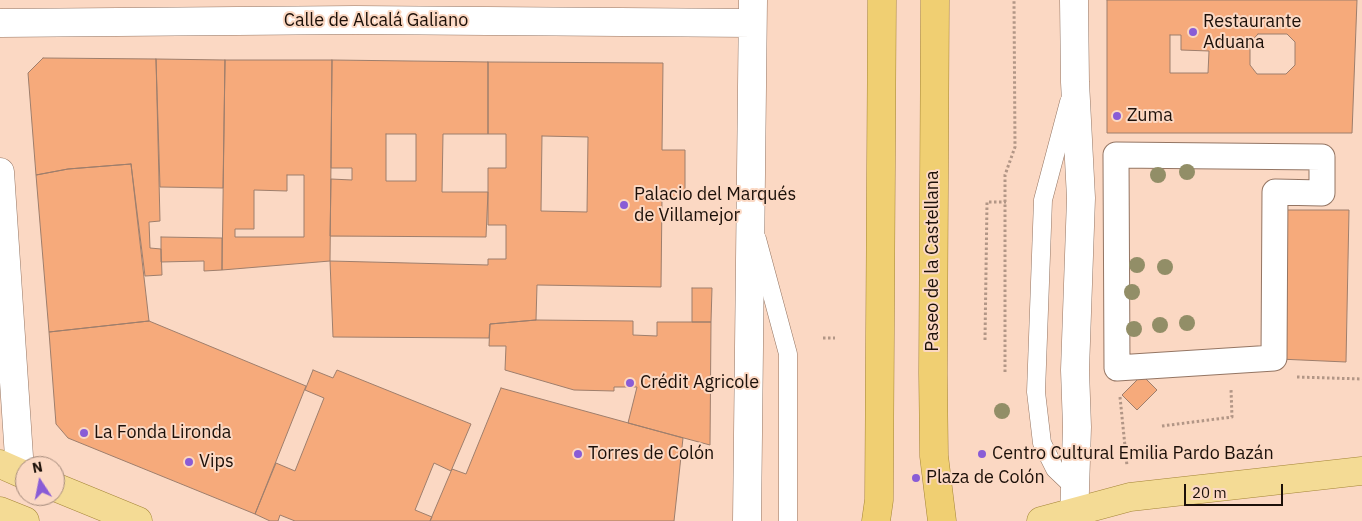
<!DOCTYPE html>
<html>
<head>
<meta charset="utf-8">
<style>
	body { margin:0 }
	#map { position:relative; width:1362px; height:521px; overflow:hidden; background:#fbd8c3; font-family:"IBM Plex Sans",sans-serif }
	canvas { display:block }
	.north { position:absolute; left:15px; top:456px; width:50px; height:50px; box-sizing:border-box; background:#fbd8c3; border:1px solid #a28879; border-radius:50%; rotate:349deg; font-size:14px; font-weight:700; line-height:20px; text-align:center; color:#1c1009 }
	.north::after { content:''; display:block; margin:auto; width:18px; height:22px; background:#895cd6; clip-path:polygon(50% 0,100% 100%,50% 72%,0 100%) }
	.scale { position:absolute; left:1184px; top:484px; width:99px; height:22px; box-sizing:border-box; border:2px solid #1c1009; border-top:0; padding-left:6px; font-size:15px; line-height:18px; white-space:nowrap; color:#1c1009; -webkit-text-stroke:4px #fbd8c3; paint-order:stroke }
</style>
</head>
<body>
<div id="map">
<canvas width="1362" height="521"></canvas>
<div class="north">N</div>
<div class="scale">20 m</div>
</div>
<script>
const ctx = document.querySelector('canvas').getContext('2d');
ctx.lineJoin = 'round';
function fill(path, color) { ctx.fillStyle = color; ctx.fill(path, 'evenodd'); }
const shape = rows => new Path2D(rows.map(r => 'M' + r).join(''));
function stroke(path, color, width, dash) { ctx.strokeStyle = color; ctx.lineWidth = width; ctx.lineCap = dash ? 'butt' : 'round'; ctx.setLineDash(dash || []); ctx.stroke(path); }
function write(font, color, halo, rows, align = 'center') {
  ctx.font = font + ' "IBM Plex Sans",sans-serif'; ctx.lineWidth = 4; ctx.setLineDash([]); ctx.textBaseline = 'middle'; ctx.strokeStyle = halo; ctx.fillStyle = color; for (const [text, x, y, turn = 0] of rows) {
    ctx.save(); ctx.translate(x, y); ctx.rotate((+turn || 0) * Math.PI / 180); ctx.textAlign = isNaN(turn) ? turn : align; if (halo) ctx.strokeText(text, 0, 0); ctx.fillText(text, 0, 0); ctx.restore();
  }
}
const building = shape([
	[1107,0,1357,0,1352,133,1107,133,1107,0],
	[1258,34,1287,34,1295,42,1295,65,1286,74,1257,74,1250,65,1250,43,1258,34],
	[1170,35,1181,35,1181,50,1209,51,1208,73,1170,73,1170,35],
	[43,58,156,59,160,221,149,222,150,248,161,249,162,275,145,276,131,164,68,169,36,175,28,73,43,58],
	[156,59,225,60,223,188,160,187,156,59],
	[225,60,332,60,330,261,222,270,225,60],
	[287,175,304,175,304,237,235,237,235,229,254,229,254,190,287,191,287,175],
	[332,60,488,62,488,134,443,134,442,192,488,192,486,237,330,236,331,179,352,180,352,168,331,168,332,60],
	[386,134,416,134,416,181,386,181,386,134],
	[488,62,663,63,662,150,685,150,685,199,662,198,661,287,537,285,536,320,490,324,489,338,333,337,330,261,488,265,488,259,506,259,506,225,488,225,488,168,506,168,506,134,488,134,488,62],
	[542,136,588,137,587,212,541,211,542,136],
	[131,164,149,321,49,332,36,175,68,169,131,164],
	[1280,210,1349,210,1346,362,1279,359,1280,210],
	[161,237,222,238,222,270,204,271,204,261,161,262,161,237],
	[692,288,712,288,711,322,692,322,692,288],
	[536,320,633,321,633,335,657,336,657,322,711,322,710,445,628,423,637,387,614,387,614,391,574,390,505,370,506,346,489,346,490,324,536,320],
	[149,321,306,386,255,514,68,438,56,424,49,332,149,321],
	[313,370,333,378,337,370,471,424,451,471,434,463,415,510,432,517,430,521,295,521,280,515,278,521,270,521,255,514,276,463,295,471,324,398,305,390,313,370],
	[1142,375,1157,390,1137,410,1122,395,1142,375],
	[501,388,683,438,674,521,430,521,452,469,466,474,501,388]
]);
const path = shape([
	[823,338,835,338],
	[985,340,987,202,1006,202],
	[1005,372,1005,175,1015,147,1014,0],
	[1297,377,1362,379],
	[1120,397,1127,466],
	[1162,426,1232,417,1231,389]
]);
const service = shape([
	[1069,102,1043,200,1036,392,1042,443,1055,469,1076,489],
	[757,239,788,354,788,521]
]);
const pedestrian = shape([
	[1116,155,1322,157,1322,193,1275,192,1274,358,1117,368,1116,155]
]);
const minor = shape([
	[0,23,355,20,752,23],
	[0,172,20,472],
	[747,521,753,0],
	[1074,521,1077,427,1075,370,1081,198,1075,82,1074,0]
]);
const primary = shape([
	[0,464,25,475],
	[55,487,138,521],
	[0,511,25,521],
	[1041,521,1130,497,1362,471]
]);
const trunk = shape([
	[935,0,933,373,934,456,942,521],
	[876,521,879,500,882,0]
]);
const trees = [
	[1187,172],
	[1158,175],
	[1137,265],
	[1165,267],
	[1132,292],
	[1187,323],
	[1160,325],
	[1134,329],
	[1002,411]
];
const markers = [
	[1193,32,5,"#895cd6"],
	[1117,116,5,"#895cd6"],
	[624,205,5,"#895cd6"],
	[630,383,5,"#895cd6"],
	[84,433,5,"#895cd6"],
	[578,454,5,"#895cd6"],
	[982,454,5,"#895cd6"],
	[189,462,5,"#895cd6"],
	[916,478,5,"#895cd6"]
];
const streetNames = [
	["Calle de Alcalá Galiano",376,21],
	["Paseo de la Castellana",933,261,-90]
];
const poiNames = [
	["Restaurante",1203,22],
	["Aduana",1203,43],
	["Zuma",1127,116],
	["Palacio del Marqués",634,195],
	["de Villamejor",634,216],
	["Crédit Agricole",640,383],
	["La Fonda Lironda",94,433],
	["Torres de Colón",588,454],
	["Centro Cultural Emilia Pardo Bazán",992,454],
	["Vips",199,462],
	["Plaza de Colón",926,478]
];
fill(building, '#f6aa7b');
stroke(building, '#9e7e6c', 1);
stroke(service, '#947563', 19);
stroke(pedestrian, '#947563', 27);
stroke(minor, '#947563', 29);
stroke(primary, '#a38436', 29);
stroke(trunk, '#a38436', 29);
stroke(path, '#b29686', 3, [2.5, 2.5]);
stroke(service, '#fff', 18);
stroke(pedestrian, '#fff', 25);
stroke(minor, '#fff', 28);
stroke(primary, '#f4db95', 28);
stroke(trunk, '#f0cf72', 28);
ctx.fillStyle = '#928e67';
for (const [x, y] of trees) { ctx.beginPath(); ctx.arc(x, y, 8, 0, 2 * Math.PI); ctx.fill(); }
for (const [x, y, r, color] of markers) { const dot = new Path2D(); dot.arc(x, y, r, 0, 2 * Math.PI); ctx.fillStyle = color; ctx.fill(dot); stroke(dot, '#fbd8c3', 2); }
write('18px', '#1c1009', '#fbd8c3', streetNames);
write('18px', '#1c1009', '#fbd8c3', poiNames, 'left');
</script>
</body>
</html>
